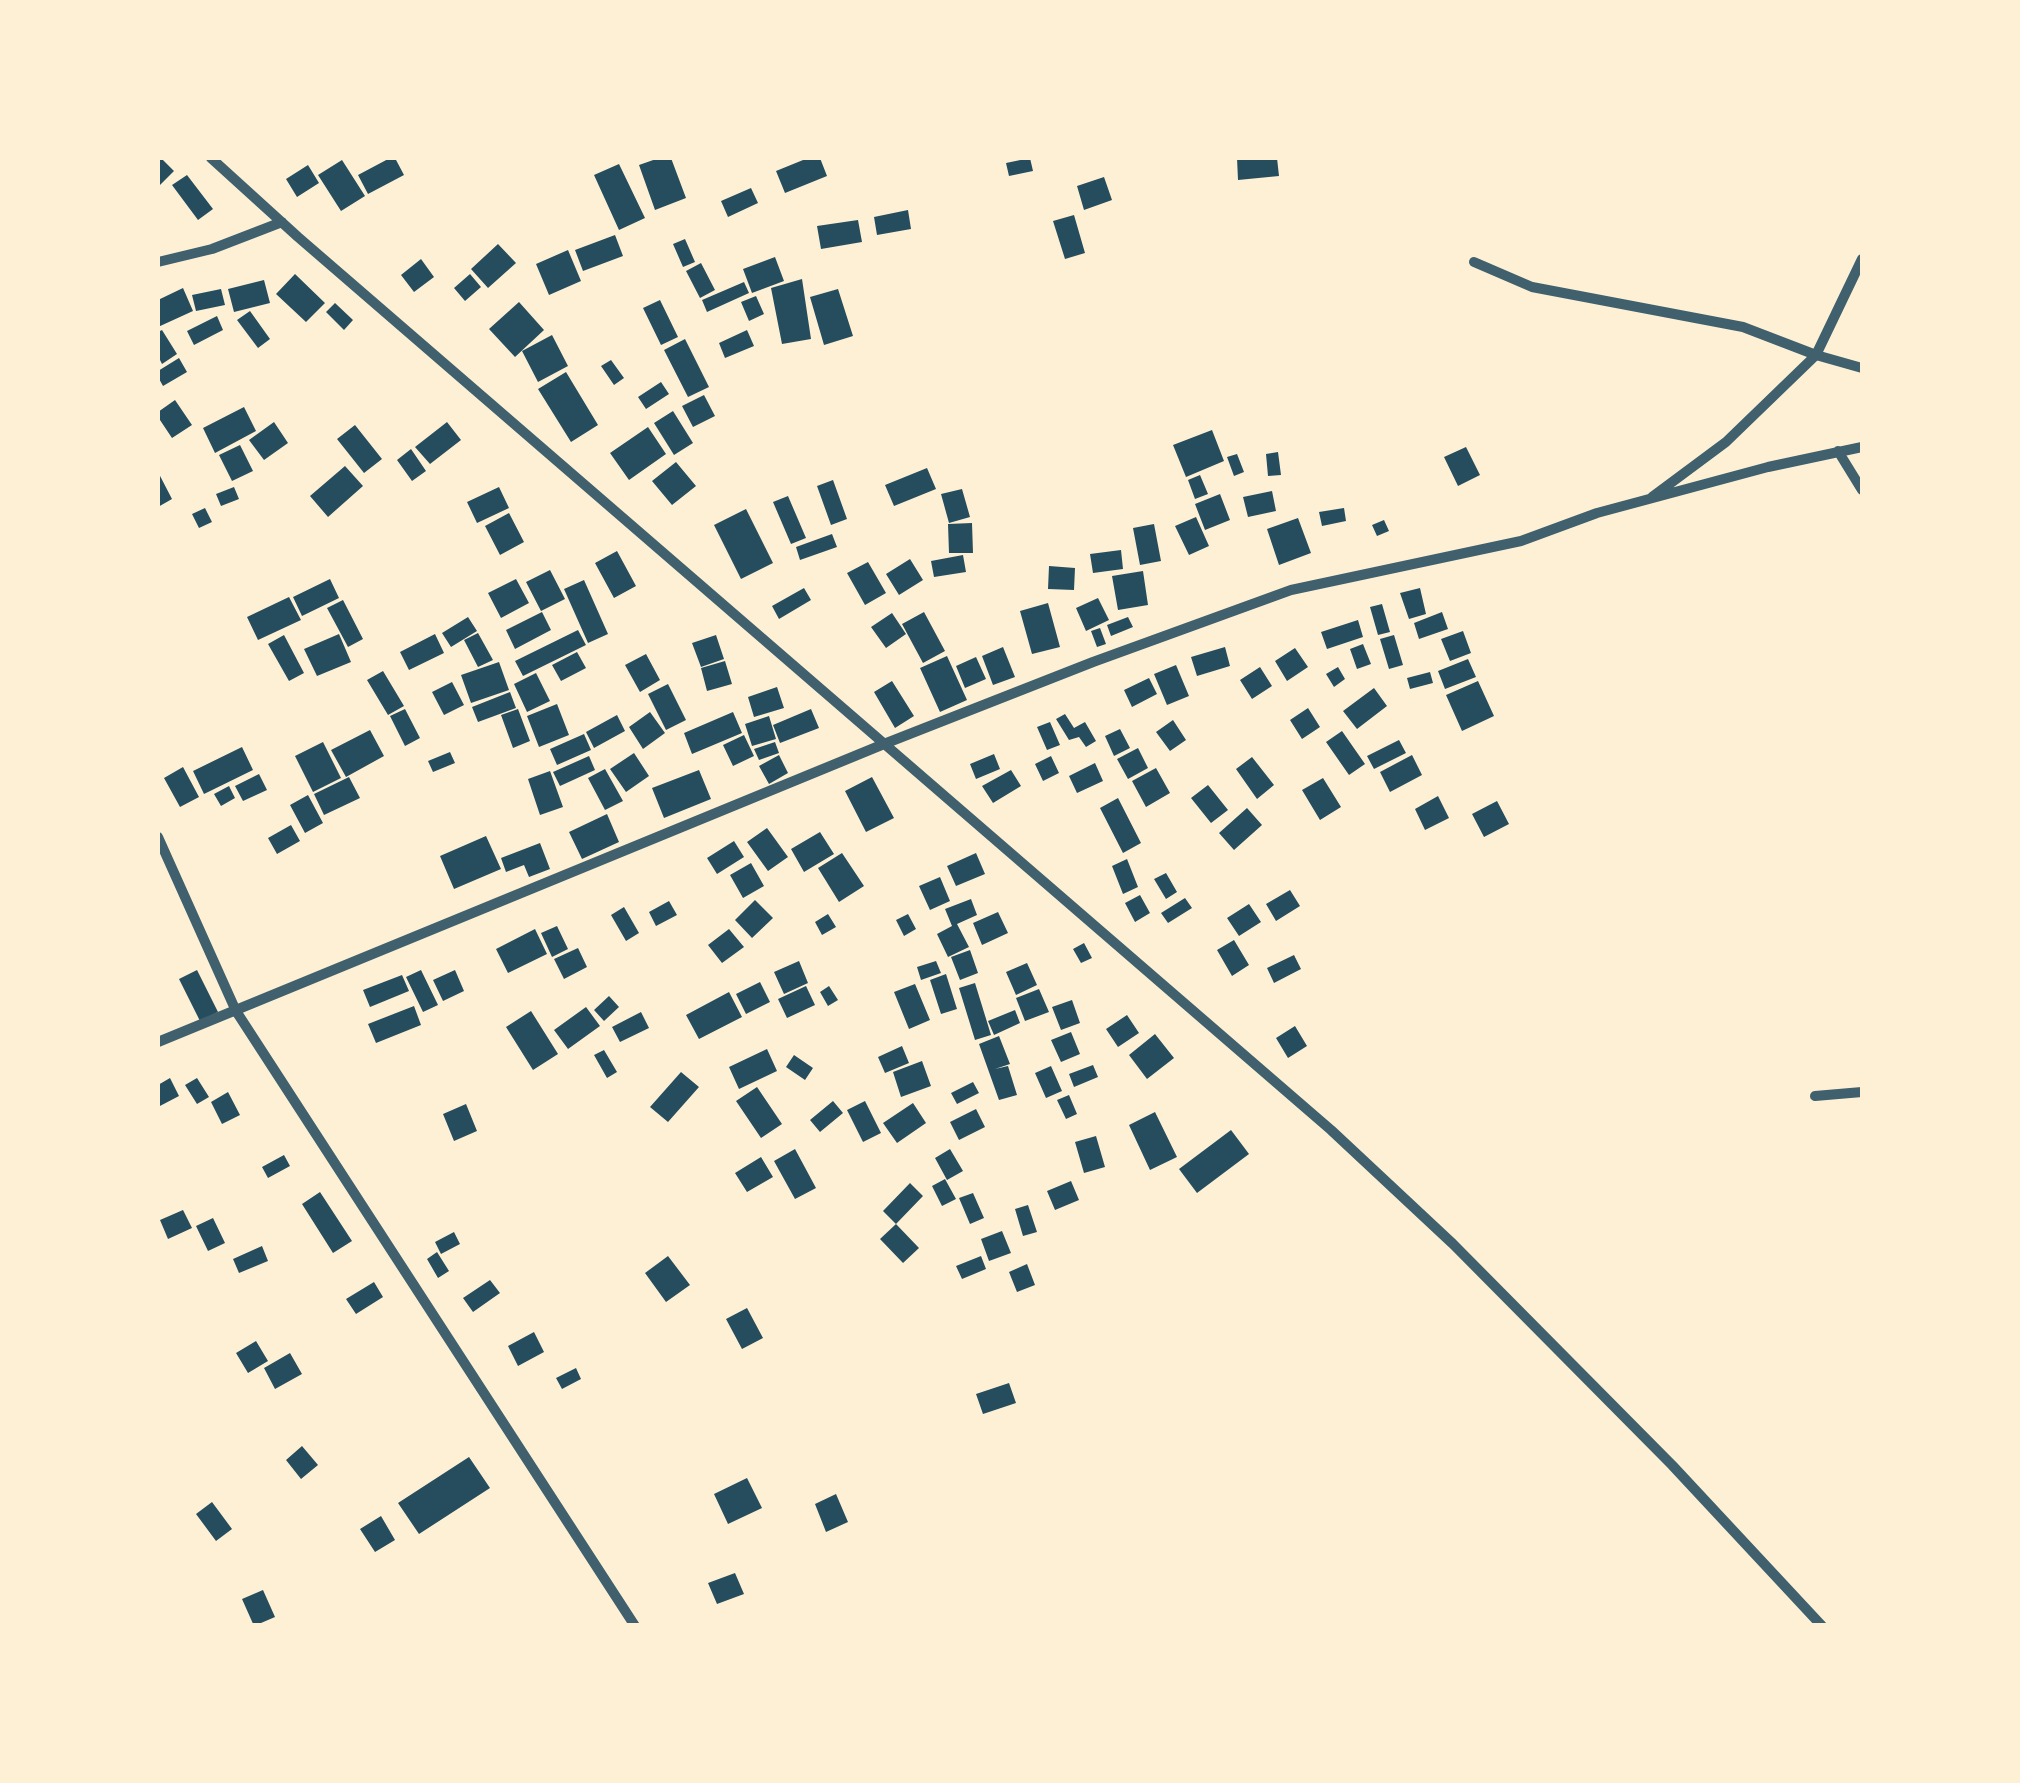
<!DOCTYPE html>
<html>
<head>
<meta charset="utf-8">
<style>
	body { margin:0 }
	#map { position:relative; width:2020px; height:1783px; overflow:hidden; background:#fdf0d5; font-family:Montserrat,sans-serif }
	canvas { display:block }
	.frame { position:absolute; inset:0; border:160px solid #fdf0d5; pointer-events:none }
</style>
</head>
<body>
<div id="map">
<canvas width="2020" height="1783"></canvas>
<div class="frame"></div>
</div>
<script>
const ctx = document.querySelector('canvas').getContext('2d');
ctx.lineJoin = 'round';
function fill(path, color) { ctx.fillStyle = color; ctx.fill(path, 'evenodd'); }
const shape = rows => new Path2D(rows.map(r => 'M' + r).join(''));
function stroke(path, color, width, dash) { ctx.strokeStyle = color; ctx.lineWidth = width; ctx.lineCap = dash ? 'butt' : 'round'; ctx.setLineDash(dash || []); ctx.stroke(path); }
const building = shape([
	[158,158,161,158,174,171,158,187],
	[390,158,395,158,404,175,368,194,358,175],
	[659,158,671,158,686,198,655,210,639,165],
	[808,158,820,158,827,176,785,193,776,171],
	[1030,158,1033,171,1009,176,1006,163],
	[1237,158,1277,158,1279,176,1238,180],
	[342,160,365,196,341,211,318,175],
	[619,164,645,218,619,230,594,175],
	[308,165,319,183,297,197,286,179],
	[187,175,213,209,198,220,172,185],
	[1104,177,1112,200,1084,210,1077,186],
	[751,188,758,203,728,217,721,201],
	[908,210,911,229,877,235,874,217],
	[1074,215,1085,253,1065,259,1053,221],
	[858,220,862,242,821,249,817,226],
	[615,235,623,256,583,271,575,250],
	[685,239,695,262,683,267,673,244],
	[498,244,516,263,488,288,471,269],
	[568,250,581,281,549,295,536,264],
	[775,257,784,281,752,293,743,269],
	[421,259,434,277,414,292,401,275],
	[701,263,715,290,700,298,686,271],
	[295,274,325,303,306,322,276,294],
	[470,274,481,287,465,301,454,288],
	[802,279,811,339,782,344,771,288],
	[264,280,270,303,234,312,228,289],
	[744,282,749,293,707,312,702,300],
	[183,288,193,311,158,327,158,300],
	[221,289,225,305,196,311,192,295],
	[838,289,853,336,824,345,810,297],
	[756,296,764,314,749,321,741,302],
	[660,300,678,337,661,345,643,308],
	[519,302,544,330,515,357,489,329],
	[335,303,353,320,344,330,326,312],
	[250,311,270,339,258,348,237,320],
	[217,316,223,330,194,345,187,331],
	[162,330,177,354,162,364,158,356,158,332],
	[747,330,754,346,725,358,719,343],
	[552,335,568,366,538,382,522,351],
	[685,339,709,387,688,397,664,350],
	[179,358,187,372,163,386,158,377,158,371],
	[611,360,624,378,614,385,601,366],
	[566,372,598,425,571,442,538,389],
	[661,382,669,394,646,409,638,397],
	[704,395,715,416,693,427,682,406],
	[175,400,192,425,172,438,158,417,158,412],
	[244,407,256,431,215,453,203,428],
	[673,411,693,443,674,455,654,423],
	[274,422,288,443,264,460,249,440],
	[447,422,461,440,430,464,415,447],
	[355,425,382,459,364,473,337,439],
	[648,427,666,454,629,480,610,453],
	[1212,430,1224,461,1186,477,1173,445],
	[240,445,253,471,232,481,219,455],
	[1466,447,1480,475,1458,486,1444,457],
	[411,449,426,471,412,481,397,460],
	[1278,452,1281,475,1268,476,1266,454],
	[1237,454,1244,472,1234,476,1227,457],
	[676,462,696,486,672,505,652,481],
	[345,466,363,486,328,517,310,496],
	[927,468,936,489,894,506,885,485],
	[158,472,172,499,158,507],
	[1200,475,1208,494,1195,499,1188,480],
	[833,480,847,519,831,525,817,486],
	[234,487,239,499,221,506,216,494],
	[499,487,509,508,477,523,467,502],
	[962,489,970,517,949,523,941,494],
	[1272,491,1276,511,1248,517,1243,497],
	[1220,494,1230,520,1205,530,1195,504],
	[788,496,806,538,791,544,773,502],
	[205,508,212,522,199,528,192,514],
	[1344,508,1346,521,1322,526,1319,512],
	[746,509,773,563,741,579,714,525],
	[509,513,524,542,500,555,485,526],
	[1196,517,1209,546,1189,555,1175,526],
	[1298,518,1311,553,1279,565,1267,529],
	[1384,520,1389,531,1377,536,1372,525],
	[972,523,973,553,949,553,948,524],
	[1154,524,1161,561,1140,565,1133,528],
	[832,534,837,547,800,560,796,547],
	[1121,550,1123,569,1093,573,1090,554],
	[617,551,636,586,614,598,595,563],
	[963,555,966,572,934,577,931,561],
	[910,559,923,580,899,595,886,574],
	[868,562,886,593,865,605,847,573],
	[1049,566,1075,568,1074,590,1048,589],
	[550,570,565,599,541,611,526,582],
	[1143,571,1148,605,1118,610,1112,576],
	[330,579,339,598,302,616,293,597],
	[516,579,529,603,501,618,488,593],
	[584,580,608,634,588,643,564,589],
	[804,588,811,600,779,619,772,606],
	[1420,588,1426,614,1409,619,1400,593],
	[289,597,301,620,258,640,247,617],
	[1098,598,1109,620,1086,631,1076,608],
	[343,600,363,639,348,647,327,608],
	[1048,603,1060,647,1032,654,1020,611],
	[1382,604,1390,632,1378,635,1370,607],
	[542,612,551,630,515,649,506,630],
	[924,612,945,651,923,663,902,624],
	[1442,612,1448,629,1419,639,1414,623],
	[892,613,906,634,886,648,871,627],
	[468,617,477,631,451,647,442,633],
	[1128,617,1133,627,1111,636,1107,625],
	[1358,620,1363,637,1327,649,1321,632],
	[1100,628,1106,644,1097,647,1091,631],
	[578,630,586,645,523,676,515,661],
	[1463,631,1471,653,1450,661,1441,639],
	[478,633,493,660,478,667,464,640],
	[339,634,351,662,317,676,304,649],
	[435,634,444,653,409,670,400,652],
	[284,635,304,673,289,681,268,644],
	[716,635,724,659,701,667,692,643],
	[1394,635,1403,665,1389,669,1380,639],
	[1363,644,1371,664,1357,669,1350,649],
	[1003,647,1015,677,993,685,982,656],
	[1225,647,1230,666,1197,676,1191,657],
	[1295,648,1308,667,1287,681,1275,661],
	[577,652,586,668,561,681,552,665],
	[646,654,660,680,640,692,625,665],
	[947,656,967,700,940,712,920,668],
	[976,657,986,679,965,688,956,666],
	[1468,659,1476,677,1445,689,1438,671],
	[725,661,732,684,707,691,701,668],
	[499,662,509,690,471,703,461,675],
	[1176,665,1189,696,1167,705,1154,674],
	[1260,667,1272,686,1252,699,1240,680],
	[1338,667,1345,679,1334,687,1326,674],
	[383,671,404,706,388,715,367,680],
	[1430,672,1433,683,1410,689,1407,678],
	[536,673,550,701,527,712,514,684],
	[1149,678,1157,694,1132,707,1124,690],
	[892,681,914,716,895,728,874,692],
	[1478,681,1494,716,1462,731,1446,695],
	[452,682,464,705,444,715,432,692],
	[668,684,686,720,666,730,648,694],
	[777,687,784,708,754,717,748,697],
	[1374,688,1387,706,1357,729,1343,711],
	[510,692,516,708,478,722,472,707],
	[557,704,569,735,539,747,527,716],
	[1308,708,1320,727,1302,739,1290,720],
	[405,709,420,738,405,746,390,716],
	[518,709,530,741,513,748,501,715],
	[811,709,819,728,780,743,773,725],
	[650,712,665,733,643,749,629,727],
	[733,712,742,733,692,754,684,733],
	[1065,714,1074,728,1085,722,1096,741,1086,747,1079,737,1069,740,1056,719],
	[617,715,625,731,594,748,586,732],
	[769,716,776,739,752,746,745,724],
	[1173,720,1186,740,1170,751,1156,732],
	[1050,722,1060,745,1047,750,1037,727],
	[1120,729,1130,748,1114,756,1105,736],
	[370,730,384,756,346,777,331,750],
	[1342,731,1365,764,1349,775,1326,742],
	[584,734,591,750,557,765,550,749],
	[744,735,754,756,733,766,723,745],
	[1399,740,1406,753,1374,769,1367,756],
	[323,742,341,778,313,792,295,756],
	[775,742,779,753,759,760,754,749],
	[242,747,253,770,204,794,193,771],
	[1138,748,1148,768,1128,779,1117,759],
	[450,752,455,763,433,772,428,761],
	[634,753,649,776,626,792,610,769],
	[994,754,1000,769,976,779,970,764],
	[779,755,788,773,769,784,759,766],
	[1412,755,1422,775,1390,792,1380,772],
	[589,756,595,770,560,786,553,772],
	[1051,756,1059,773,1043,781,1035,764],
	[1252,757,1274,785,1257,799,1236,769],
	[1095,763,1103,781,1077,793,1069,776],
	[183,767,199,797,180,807,164,778],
	[1156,768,1170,793,1146,807,1132,781],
	[605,769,623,801,605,810,588,778],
	[699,770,711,799,664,818,652,788],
	[1011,770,1021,786,993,803,982,786],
	[550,771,563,807,540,815,528,779],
	[259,774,267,790,243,801,235,786],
	[349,777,360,798,324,815,314,794],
	[872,777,894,818,866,832,845,791],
	[1323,778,1341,807,1320,820,1302,790],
	[1208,785,1228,810,1211,823,1191,798],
	[229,786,235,798,221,806,214,794],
	[308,795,323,823,305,833,290,805],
	[1438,796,1449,818,1425,830,1415,809],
	[1118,798,1141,843,1123,853,1100,808],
	[1497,801,1509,824,1484,837,1472,814],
	[1247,808,1262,825,1234,850,1219,833],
	[607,814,619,842,582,859,569,832],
	[291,825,300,841,277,854,268,838],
	[767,828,788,857,768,871,747,842],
	[820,832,834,854,804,872,791,849],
	[486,836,501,869,454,889,440,856],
	[734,841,744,857,717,874,707,858],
	[540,843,550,869,529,877,524,865,506,872,501,858],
	[842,853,864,886,839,902,818,868],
	[976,853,985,874,956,886,947,866],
	[1127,859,1138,887,1123,894,1112,866],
	[751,863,764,886,743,898,730,875],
	[1166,873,1177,892,1166,899,1154,879],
	[940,877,950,901,930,910,919,886],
	[1290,890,1300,906,1276,921,1266,904],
	[1140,895,1150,913,1135,922,1125,903],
	[1185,898,1192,908,1168,923,1161,913],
	[971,899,977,915,957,924,969,947,948,957,937,934,952,926,945,909],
	[755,900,773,918,752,938,735,920],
	[669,901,677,915,656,926,649,912],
	[1249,904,1261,922,1239,936,1227,918],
	[624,907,639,933,626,941,611,915],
	[998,912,1008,933,982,945,973,923],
	[828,914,836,927,822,935,815,922],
	[908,914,916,929,904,936,896,920],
	[557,926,568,949,552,957,541,933],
	[535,929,547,954,508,973,496,949],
	[729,929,744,947,722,963,708,945],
	[1234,940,1249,965,1232,976,1217,950],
	[1084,943,1092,958,1081,963,1073,949],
	[578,948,587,967,564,979,554,959],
	[970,950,978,973,960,980,951,957],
	[1294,955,1301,969,1274,983,1267,968],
	[799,961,808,983,784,994,774,972],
	[936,961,941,973,921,980,917,967],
	[1027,963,1037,985,1016,995,1006,972],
	[197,970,218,1012,200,1021,179,979],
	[421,970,438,1005,423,1012,406,977],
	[455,970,464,991,443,1001,433,980],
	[946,974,957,1009,941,1014,930,980],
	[402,975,409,991,370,1007,363,990],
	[760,982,770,1002,746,1014,736,994],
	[975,983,991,1035,975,1040,959,988],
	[915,984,930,1020,909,1029,894,992],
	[806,986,815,1005,787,1018,778,999],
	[829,986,838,1000,828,1006,820,992],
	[1039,989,1049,1012,1025,1021,1016,998],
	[729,992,742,1017,699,1039,686,1015],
	[609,996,619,1007,604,1021,594,1010],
	[1072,1000,1080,1023,1061,1030,1052,1007],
	[414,1006,421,1025,376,1043,368,1024],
	[586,1007,600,1026,568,1049,554,1030],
	[1015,1010,1020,1023,994,1035,988,1021],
	[531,1011,558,1054,533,1070,506,1027],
	[641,1012,649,1028,620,1042,612,1027],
	[1127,1015,1139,1033,1118,1047,1106,1029],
	[1295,1026,1307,1046,1288,1058,1276,1038],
	[1071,1032,1080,1054,1061,1062,1051,1040],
	[1155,1034,1174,1058,1147,1079,1129,1055],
	[999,1036,1010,1064,995,1069,1008,1066,1017,1095,999,1100,979,1044],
	[902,1046,909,1063,885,1073,878,1057],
	[767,1049,777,1071,739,1089,729,1067],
	[604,1050,617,1072,607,1078,594,1055],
	[794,1055,813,1068,805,1080,786,1067],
	[922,1061,931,1086,901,1097,893,1072],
	[1093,1065,1098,1077,1074,1087,1069,1074],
	[1051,1066,1062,1091,1046,1098,1035,1073],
	[681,1072,699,1087,668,1122,650,1107],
	[170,1078,179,1096,158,1107,158,1085],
	[197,1078,209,1097,197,1104,185,1085],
	[973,1082,979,1093,957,1104,951,1093],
	[757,1087,782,1124,761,1138,736,1101],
	[228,1092,240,1115,222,1124,211,1102],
	[1069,1095,1077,1114,1066,1119,1057,1100],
	[833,1101,843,1113,820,1132,810,1120],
	[865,1101,881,1133,863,1142,847,1110],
	[913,1103,926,1123,897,1143,883,1123],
	[466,1104,477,1131,454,1141,443,1114],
	[976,1109,985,1127,959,1140,950,1122],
	[1155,1112,1177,1157,1150,1170,1129,1125],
	[1231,1130,1249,1154,1197,1193,1179,1169],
	[1096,1136,1105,1167,1084,1173,1075,1142],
	[795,1149,816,1188,795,1199,774,1161],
	[950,1149,963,1171,947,1180,935,1158],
	[284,1155,290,1166,268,1178,262,1167],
	[761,1157,773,1177,747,1192,735,1173],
	[945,1179,956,1199,942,1206,932,1186],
	[1071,1181,1079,1200,1055,1210,1047,1191],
	[910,1183,923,1196,896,1224,883,1211],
	[320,1192,352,1241,333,1253,302,1204],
	[973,1193,984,1218,970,1224,959,1198],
	[1028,1205,1037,1232,1023,1236,1015,1209],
	[183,1210,192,1228,168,1239,160,1220],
	[213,1218,225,1243,208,1251,196,1226],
	[896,1224,919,1248,903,1263,880,1239],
	[1002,1231,1011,1253,989,1261,981,1239],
	[454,1232,460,1244,441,1254,435,1242],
	[262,1246,268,1261,239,1273,233,1259],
	[437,1252,449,1271,438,1278,427,1259],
	[668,1256,690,1285,666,1302,645,1273],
	[981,1256,986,1269,962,1279,956,1266],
	[1027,1264,1035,1285,1017,1292,1009,1272],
	[490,1280,500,1293,473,1312,463,1298],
	[374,1282,383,1297,356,1314,346,1299],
	[747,1308,763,1338,742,1349,726,1319],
	[534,1332,544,1352,518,1366,508,1346],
	[256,1341,268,1361,248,1373,236,1353],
	[290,1353,302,1374,275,1389,264,1368],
	[576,1368,581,1379,562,1389,556,1378],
	[1009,1383,1016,1403,983,1414,976,1394],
	[302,1446,318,1465,301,1479,286,1460],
	[469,1457,490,1488,419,1534,398,1503],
	[747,1478,762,1508,728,1524,714,1494],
	[836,1494,848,1522,826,1532,815,1504],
	[212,1502,232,1529,216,1541,196,1514],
	[381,1516,395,1540,375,1552,360,1529],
	[735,1573,744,1594,717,1604,708,1583],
	[263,1590,275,1617,254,1626,242,1599]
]);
const minor = shape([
	[211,158,298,237,1331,1130,1453,1244,1672,1465,1822,1626],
	[158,262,212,249,282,222],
	[1474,262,1532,287,1743,327,1816,355,1862,368],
	[1838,451,1862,490],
	[1652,497,1726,442,1816,355,1862,259],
	[158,837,236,1011,635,1626],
	[158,1042,884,744,1093,662,1291,590,1521,541,1597,513,1768,467,1862,447],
	[1815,1096,1862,1092]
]);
fill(building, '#264d5e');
stroke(minor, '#3f606c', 10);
</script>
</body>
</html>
